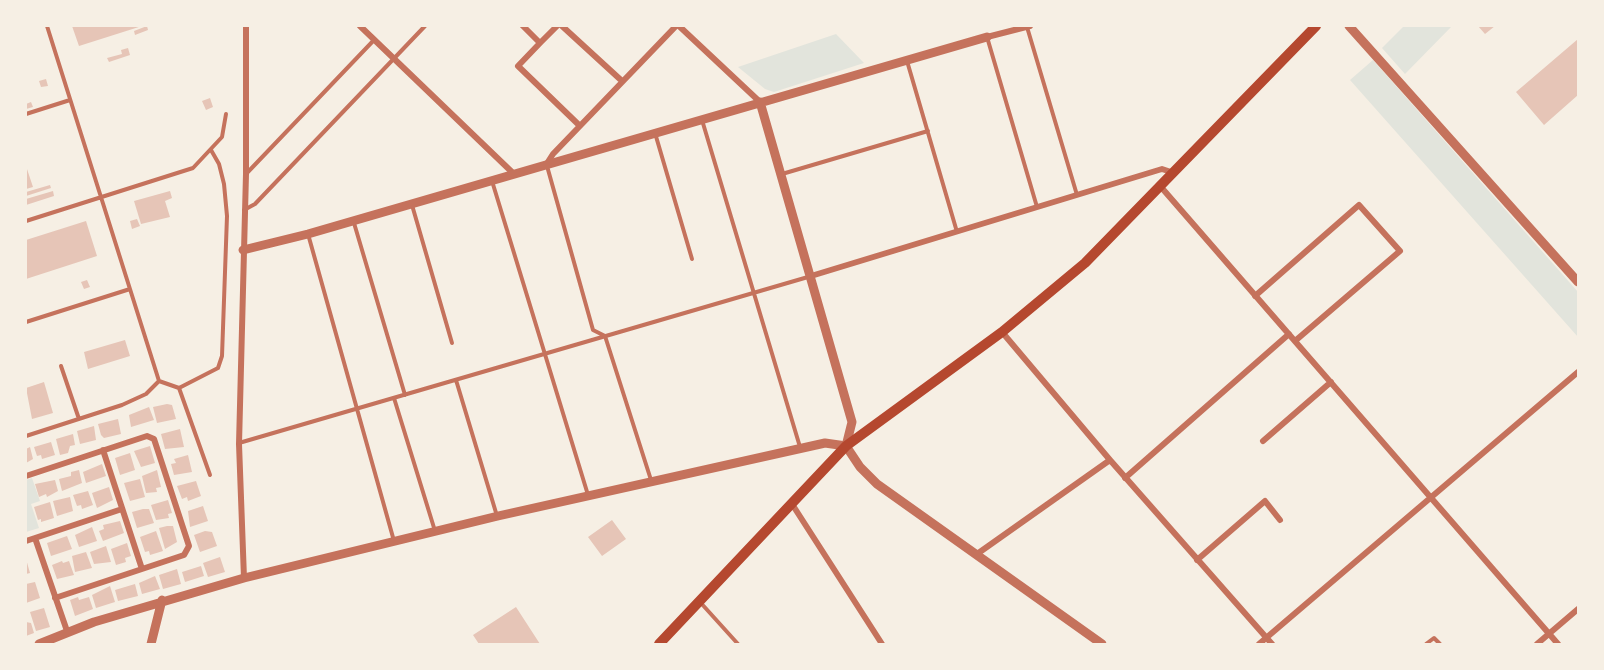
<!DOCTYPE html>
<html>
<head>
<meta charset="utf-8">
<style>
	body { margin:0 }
	#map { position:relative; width:1604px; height:670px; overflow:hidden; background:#f6efe4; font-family:Commissioner,sans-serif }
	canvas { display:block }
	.frame { position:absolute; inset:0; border:27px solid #f6efe4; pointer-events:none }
</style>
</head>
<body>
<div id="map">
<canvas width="1604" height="670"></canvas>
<div class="frame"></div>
</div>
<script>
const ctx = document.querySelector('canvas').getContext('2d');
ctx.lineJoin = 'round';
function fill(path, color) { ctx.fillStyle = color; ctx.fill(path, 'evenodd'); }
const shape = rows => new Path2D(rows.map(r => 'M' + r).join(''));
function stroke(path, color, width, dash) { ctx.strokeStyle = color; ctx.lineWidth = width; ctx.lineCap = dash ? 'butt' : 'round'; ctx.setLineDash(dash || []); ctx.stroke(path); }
const green = shape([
	[1404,26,1452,26,1405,74,1382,48],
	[836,34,864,63,774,92,765,89,738,67],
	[1373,60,1578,292,1578,337,1350,80],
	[32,478,40,501,31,504,39,528,26,532,26,480]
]);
const building = shape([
	[72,26,142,26,79,46],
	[147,26,148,30,135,35,134,31],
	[1478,26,1495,26,1485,34],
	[1578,39,1578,95,1544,125,1516,92],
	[128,48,130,55,109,62,107,58,122,54,121,50],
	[46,79,48,86,41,87,39,81],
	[210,98,213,107,206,110,202,101],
	[31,102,33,107,26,109,26,104],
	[26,166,33,187,26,189],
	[50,185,51,188,26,196,26,192],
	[53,191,54,196,26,205,26,199],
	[170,191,172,198,165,201,170,217,141,224,134,201],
	[137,219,140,226,132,229,130,221],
	[86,221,97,256,26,279,26,240],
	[87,280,90,287,84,289,81,282],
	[125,340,130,356,88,369,84,352],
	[44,382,53,413,32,419,26,388],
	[167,404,172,405,176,419,157,423,153,407],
	[149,407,154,420,131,427,129,415],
	[118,419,121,434,104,438,101,435,98,424],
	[94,426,96,440,80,444,77,431],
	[180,429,184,447,165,449,161,434],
	[73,434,75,445,70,446,68,453,60,455,56,439],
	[51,442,55,455,42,459,41,455,37,456,34,447],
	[150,446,155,463,141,467,134,451],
	[30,447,33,459,26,463,26,449],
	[130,453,135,470,120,475,115,458],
	[188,455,192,472,174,475,171,464,176,463,174,459],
	[102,464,106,476,86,483,83,472],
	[79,470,82,483,62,491,59,479,71,476,71,472],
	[157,470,161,487,156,488,157,492,146,493,142,476],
	[140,479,145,497,130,501,124,483],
	[55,480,58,491,47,497,46,494,39,497,35,484],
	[196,481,201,496,188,501,187,497,182,499,177,486],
	[109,487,113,500,97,508,92,493],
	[88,491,93,505,82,509,81,505,77,506,73,495],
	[70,497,73,511,57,516,53,501],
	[168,500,172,513,168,514,169,518,156,520,151,505],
	[50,502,54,518,41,522,41,519,38,520,34,507],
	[203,506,208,521,190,527,188,511],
	[143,509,149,509,154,523,137,528,132,512],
	[612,520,626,539,602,556,588,537],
	[120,521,124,533,103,541,99,531,104,529,103,525],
	[167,526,173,526,177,542,165,549,159,528],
	[92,527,97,541,79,547,75,535],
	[156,531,163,551,150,555,149,551,145,552,140,537],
	[205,531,212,532,217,546,200,552,194,535],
	[67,536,72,549,51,556,47,543],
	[127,543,131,556,125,558,126,562,116,565,111,549],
	[106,546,111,562,94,564,90,552],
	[86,552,92,568,75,572,72,556],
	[220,557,225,572,208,577,203,563],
	[26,559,30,573,26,574],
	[62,561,63,563,69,561,74,575,57,579,52,565],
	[201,566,204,576,185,582,182,572],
	[177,569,181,584,163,589,159,575],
	[155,576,160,589,142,594,139,583],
	[35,582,40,598,26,603,26,584],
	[135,584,138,596,118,601,115,590],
	[110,586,115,602,96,608,92,595],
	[78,597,79,600,89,597,93,609,75,616,70,600],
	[516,607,540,644,479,644,473,635],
	[44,608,50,627,36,631,30,612],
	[26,622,31,623,34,633,26,636]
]);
const service = shape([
	[47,26,159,381],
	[1027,27,1077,195],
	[987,37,1037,207],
	[907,61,957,232],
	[26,114,70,100],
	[702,120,800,447],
	[655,133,692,259],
	[547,166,593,330,605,336,651,480],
	[246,174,374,40],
	[782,174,928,131],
	[492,181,588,495],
	[412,205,452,343],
	[244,210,255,204,425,26],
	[26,221,193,168,222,137,226,114],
	[354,223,405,395],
	[308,234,394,541],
	[26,322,130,289],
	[61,366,79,419],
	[456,380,497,516],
	[159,381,179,388],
	[394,398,435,531],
	[26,436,122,405,146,394,159,381],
	[239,443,808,277],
	[210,475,179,388,218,368,222,356,227,216,224,184,219,164,211,150],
	[700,602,738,644],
	[1426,644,1434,638,1440,644]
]);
const minor = shape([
	[360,26,514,174],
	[523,26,540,43,518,66,580,126],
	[562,26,622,81],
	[679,26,760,102],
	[987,37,1030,26],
	[540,43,557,26],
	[546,165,553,154,676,26],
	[1161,187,1558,644],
	[811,276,1162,169,1174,173],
	[1255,296,1359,205,1400,251,1295,341],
	[1002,332,1110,460,1272,644],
	[1263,441,1331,382],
	[103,450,142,569],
	[26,476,147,436,154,439,189,546,184,555,55,598],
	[1125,478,1289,334],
	[792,504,882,644],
	[35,538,67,631],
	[26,541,122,509],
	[977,554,1110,460],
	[1197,560,1265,501,1280,520],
	[244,578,239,444,246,174,246,26],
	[1259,644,1578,372],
	[1537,644,1578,609]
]);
const tertiary = shape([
	[1349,26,1578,282],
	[760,102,852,422,846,446],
	[243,250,308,234,987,37],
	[39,644,94,622,244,578,498,516,825,443,846,446,860,467,877,484,1102,644],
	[151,644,162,600]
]);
const primary = shape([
	[659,644,846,446,1002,332,1085,263,1316,26]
]);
fill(green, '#e2e4dc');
fill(building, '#e6c5b7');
stroke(service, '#c5725c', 4);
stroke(minor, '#c5725c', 6);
stroke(tertiary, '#c5725c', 9);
stroke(primary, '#b5482f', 10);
</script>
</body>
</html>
